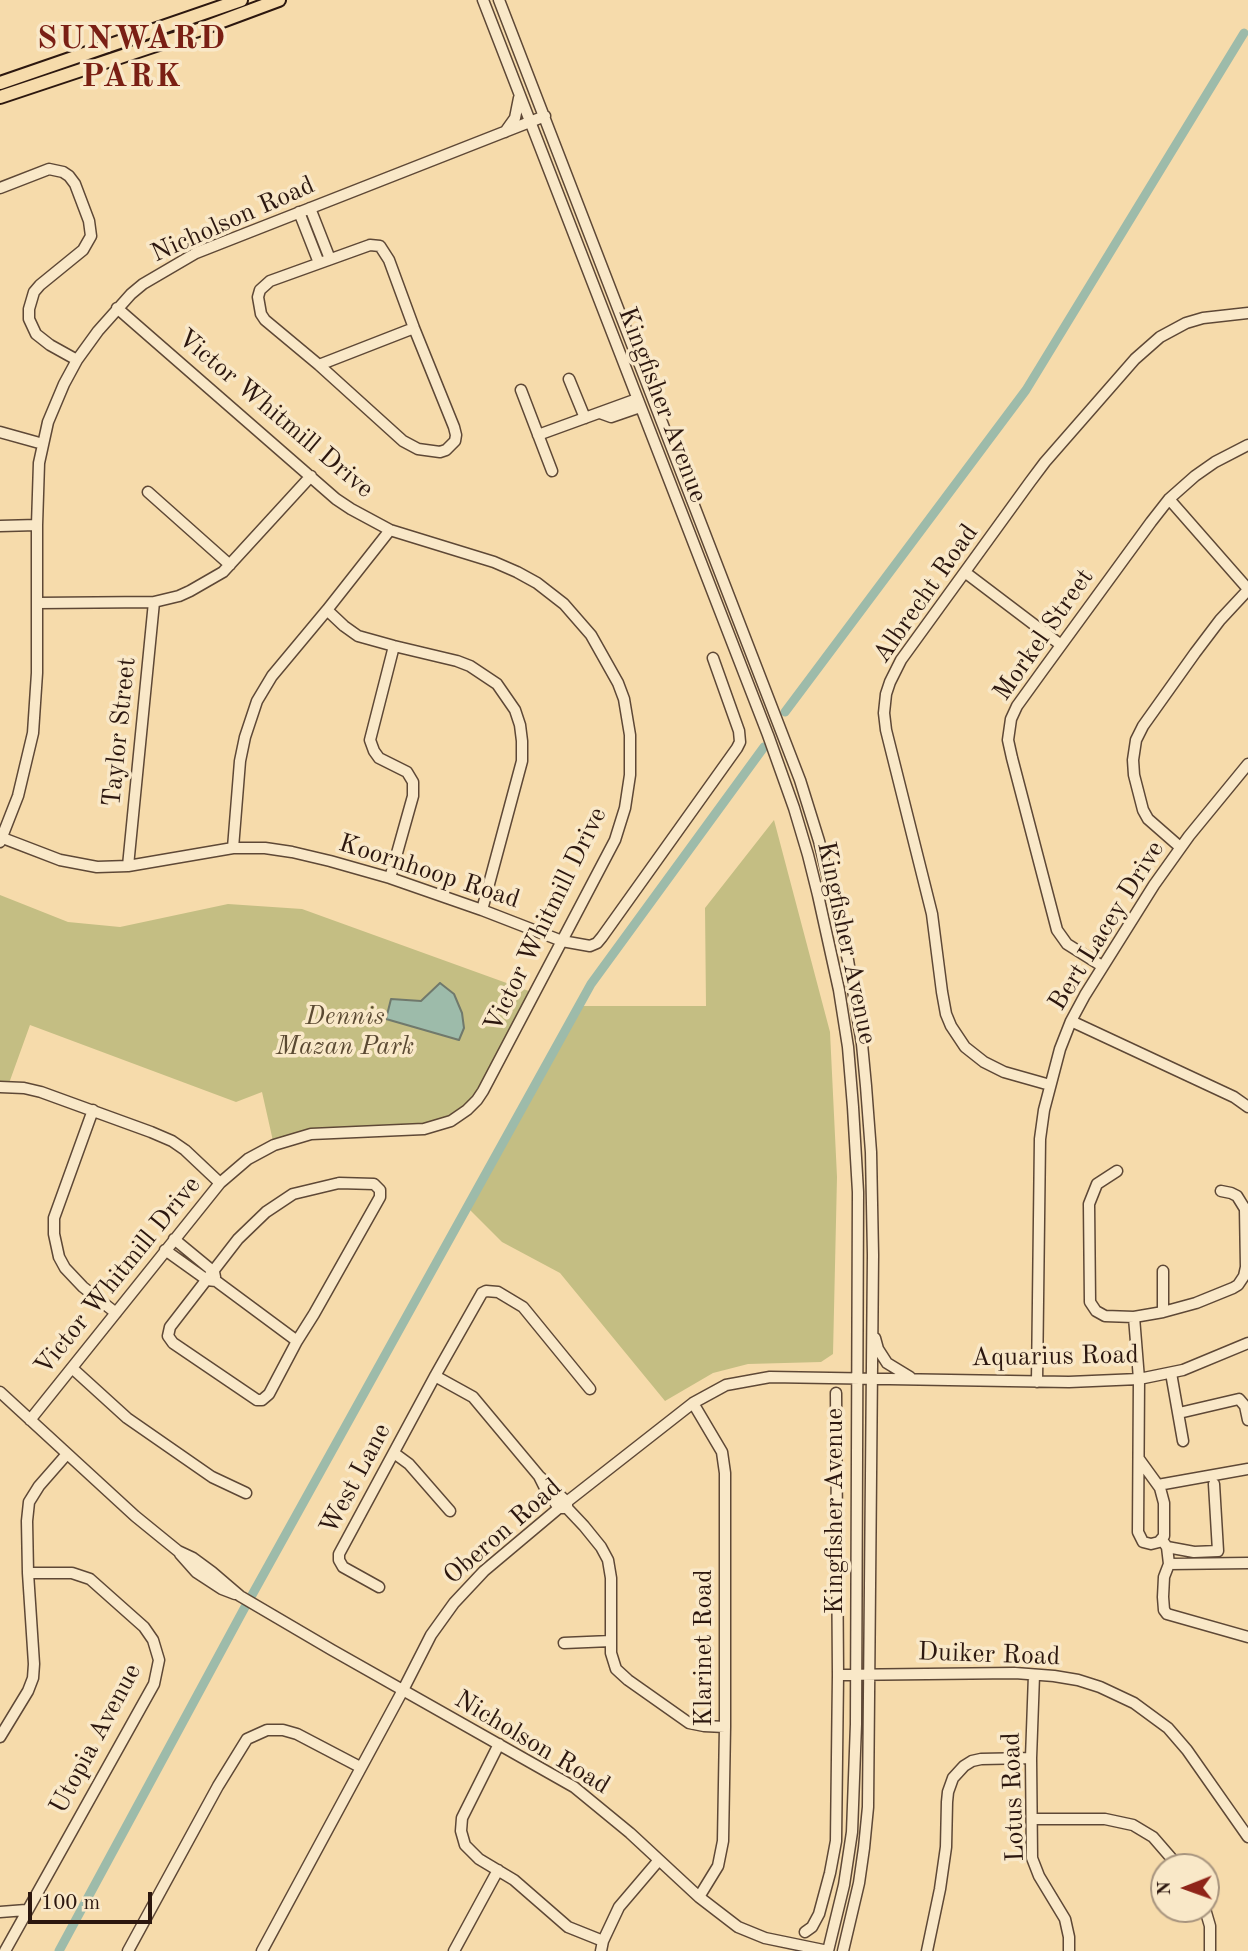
<!DOCTYPE html>
<html>
<head>
<meta charset="utf-8">
<style>
	body { margin:0 }
	#map { position:relative; width:1248px; height:1951px; overflow:hidden; background:#f6dbab; font-family:"Old Standard TT",serif }
	canvas { display:block }
	.north { position:absolute; left:1150px; top:1853px; width:70px; height:70px; box-sizing:border-box; background:#f9e8c8; border:2px solid #a7947e; border-radius:50%; rotate:269deg; font-size:19px; font-weight:700; line-height:28px; text-align:center; color:#2c170f }
	.north::after { content:''; display:block; margin:auto; width:24px; height:32px; background:#8f2418; clip-path:polygon(50% 0,100% 100%,50% 72%,0 100%) }
	.scale { position:absolute; left:28px; top:1892px; width:124px; height:32px; box-sizing:border-box; border:4px solid #2c170f; border-top:0; padding-left:9px; font-size:21px; line-height:24px; white-space:nowrap; color:#2c170f; -webkit-text-stroke:5px #f9e8c8; paint-order:stroke }
</style>
</head>
<body>
<div id="map">
<canvas width="1248" height="1951"></canvas>
<div class="north">N</div>
<div class="scale">100 m</div>
</div>
<script>
const ctx = document.querySelector('canvas').getContext('2d');
ctx.lineJoin = 'round';
function fill(path, color) { ctx.fillStyle = color; ctx.fill(path, 'evenodd'); }
const shape = rows => new Path2D(rows.map(r => 'M' + r).join(''));
function stroke(path, color, width, dash) { ctx.strokeStyle = color; ctx.lineWidth = width; ctx.lineCap = dash ? 'butt' : 'round'; ctx.setLineDash(dash || []); ctx.stroke(path); }
function write(font, color, halo, rows, align = 'center') {
  ctx.font = font + ' "Old Standard TT",serif'; ctx.lineWidth = 7; ctx.setLineDash([]); ctx.textBaseline = 'middle'; ctx.strokeStyle = halo; ctx.fillStyle = color; for (const [text, x, y, turn = 0] of rows) {
    ctx.save(); ctx.translate(x, y); ctx.rotate((+turn || 0) * Math.PI / 180); ctx.textAlign = isNaN(turn) ? turn : align; if (halo) ctx.strokeText(text, 0, 0); ctx.fillText(text, 0, 0); ctx.restore();
  }
}
const green = shape([
	[774,820,830,1032,837,1177,833,1354,821,1362,748,1364,713,1373,665,1401,560,1273,502,1242,465,1205,577,1006,706,1006,705,908],
	[0,895,68,922,120,927,228,904,302,909,537,994,484,1096,455,1118,418,1130,273,1141,262,1092,236,1102,30,1025,8,1086,0,1085]
]);
const water = shape([
	[440,983,454,994,462,1013,464,1028,459,1040,386,1019,391,999,421,1001,440,983]
]);
const canal = shape([
	[785,712,1026,390,1244,33],
	[252,1595,591,984,764,747],
	[59,1951,245,1607]
]);
const minor = shape([
	[483,0,768,735,794,808,808,855,818,895,839,990,848,1047,853,1107,858,1192,856,1724,852,1832,844,1885,828,1951],
	[499,0,800,780,819,841,848,960,862,1044,866,1086,871,1152,873,1255,868,1807,864,1848,859,1883,843,1951],
	[505,132,515,118,519,98],
	[0,188,49,169,63,172,69,176,75,184,89,221,91,236,83,250,40,285,34,292,29,309,29,319,36,334,50,345,77,360],
	[310,208,330,259],
	[299,212,319,263],
	[370,245,380,246,389,260,414,328,454,427,456,435,455,441,446,450,440,452,418,449,403,441,319,365,265,320,261,314,258,297,260,290,270,281,370,245],
	[319,365,414,328],
	[569,379,585,418],
	[521,390,552,471],
	[600,413,611,417,640,407],
	[0,432,43,444],
	[538,435,637,399],
	[148,492,230,565],
	[1169,499,1248,589],
	[0,526,37,525],
	[966,573,1061,645],
	[38,603,154,602,179,596,190,591,223,572,311,476],
	[327,610,344,626,358,636,394,646,457,661,470,666,497,684,515,710,520,725,522,741,522,761,482,910],
	[0,837,60,860,97,867,128,866,233,848,265,848,292,852,330,861,390,878,482,910,562,941,590,946,597,943,602,937,737,748,740,742,739,731,713,658],
	[0,842,18,796,33,733,37,673,37,525,39,463,48,422,64,384,77,360,98,331,131,294,143,284,196,253,545,116],
	[1180,847,1148,819,1143,810,1134,775,1133,760,1136,740,1143,726,1195,653,1220,620,1248,590],
	[233,848,240,761,245,737,257,701,272,676,327,610,390,530],
	[128,866,154,602],
	[390,878,413,796,413,782,407,772,379,758,374,751,370,740,394,646],
	[1102,966,1067,944,1057,930,1012,758,1008,740,1011,719,1017,706,1043,670,1151,522,1169,499,1195,476,1215,462,1248,445],
	[1071,1021,1234,1097,1248,1107],
	[1050,1085,1004,1072,984,1062,965,1047,951,1026,946,1014,942,992,932,914,886,730,884,713,886,694,890,682,901,660,1030,482,1045,462,1135,359,1160,337,1186,323,1203,318,1248,313],
	[0,1087,24,1088,41,1092,151,1132,172,1141,185,1150,220,1183],
	[93,1110,54,1218,54,1234,59,1257,65,1268,83,1287,116,1313],
	[1117,1171,1097,1184,1089,1204,1090,1302,1096,1311,1105,1316,1134,1317,1163,1312,1196,1303,1233,1288,1238,1285,1244,1276,1246,1267,1245,1209,1237,1196,1231,1193,1221,1191],
	[339,1183,374,1184,380,1190,380,1197,314,1314,297,1341,269,1394,262,1400,257,1400,173,1343,168,1336,170,1327,238,1239,266,1212,293,1194,339,1183],
	[174,1239,214,1272,215,1277],
	[165,1250,207,1280,216,1281,297,1341],
	[1163,1271,1163,1312],
	[1134,1317,1139,1379,1138,1532,1143,1542,1151,1544,1159,1542,1164,1536,1164,1503,1160,1488,1139,1459],
	[875,1338,878,1349,887,1363,910,1377],
	[72,1368,127,1418,212,1477,246,1493],
	[1171,1373,1183,1441],
	[435,1376,473,1397,539,1476,567,1502,567,1508],
	[1037,1382,1040,1139,1044,1110,1060,1049,1071,1021,1085,995,1154,885,1189,836,1248,764],
	[0,1392,135,1516,178,1551,193,1558,212,1572,240,1596,332,1650,574,1787,630,1833,699,1897,738,1927,765,1938,828,1951],
	[693,1403,722,1452,725,1473,725,1727,723,1841,718,1866,699,1897],
	[1179,1413,1239,1399,1245,1406,1248,1420],
	[30,1420,220,1183,248,1159,274,1145,311,1134,424,1129,451,1121,467,1110,477,1100,483,1091,615,840,625,808,630,775,630,735,624,699,618,683,591,635,564,604,537,583,517,572,494,562,390,530,351,509,336,499,117,308],
	[394,1453,409,1464,450,1511],
	[539,1476,546,1490,559,1508,567,1508,584,1526,601,1547,608,1560,611,1578,611,1653,616,1669,628,1680,689,1723,704,1726,725,1727],
	[1158,1485,1248,1469],
	[1162,1540,1167,1547,1169,1564,1164,1577,1163,1597,1164,1610,1167,1614,1248,1637],
	[1167,1547,1194,1552,1218,1551,1214,1484],
	[180,1554,196,1572,222,1589,235,1594],
	[1169,1564,1248,1563],
	[379,1587,343,1567,339,1560,339,1554,435,1376,482,1293,486,1291,498,1292,523,1307,590,1389],
	[564,1643,611,1641],
	[838,1675,1015,1673,1054,1676,1078,1680,1100,1687,1134,1703,1168,1728,1187,1750,1248,1837],
	[1034,1675,1031,1758,1032,1858,1039,1876,1065,1919,1069,1937,1069,1951],
	[0,1737,28,1691,33,1678,34,1664,28,1573,27,1521,29,1502,39,1486,67,1454],
	[499,1744,462,1818,461,1831,465,1845,479,1859,514,1880,568,1927,603,1941],
	[1032,1819,1105,1819,1133,1825,1153,1837,1179,1867],
	[1205,1909,1210,1926,1210,1951],
	[0,1912,26,1910],
	[805,1932,812,1927,819,1914,830,1873,836,1841,838,1675,836,1393],
	[5,1951,154,1684,159,1660,153,1640,144,1627,90,1579,72,1573,28,1573],
	[128,1951,218,1786,247,1739,267,1730,283,1730,297,1734,360,1767],
	[262,1951,403,1690,431,1635,454,1603,484,1571,559,1508,693,1403,726,1385,770,1377,1069,1382,1139,1379,1183,1370,1248,1343],
	[454,1951,498,1870],
	[601,1951,603,1941,619,1907,659,1860],
	[927,1951,940,1889,946,1847,947,1802,948,1792,953,1778,964,1766,972,1761,981,1759,1031,1758]
]);
const major = shape([
	[0,83,241,0],
	[0,97,174,39,279,0]
]);
const streetNames = [
	["Nicholson Road",233,220,-24],
	["Kingfisher Avenue",662,405,69],
	["Victor Whitmill Drive",275,414,40],
	["Albrecht Road",926,594,-55],
	["Morkel Street",1044,635,-55],
	["Taylor Street",120,732,-84],
	["Koornhoop Road",429,872,18],
	["Victor Whitmill Drive",546,920,-64],
	["Bert Lacey Drive",1107,926,-58],
	["Kingfisher Avenue",846,943,78],
	["Victor Whitmill Drive",118,1276,-51],
	["Aquarius Road",1055,1357,-1],
	["West Lane",356,1479,-62],
	["Kingfisher Avenue",835,1511,-90],
	["Oberon Road",503,1532,-41],
	["Klarinet Road",704,1648,-90],
	["Duiker Road",989,1655,2],
	["Utopia Avenue",96,1739,-62],
	["Nicholson Road",532,1743,31],
	["Lotus Road",1014,1797,-92]
];
const parkNames = [
	["Dennis",345,1017],
	["Mazan Park",345,1047]
];
const districtNames = [
	["SUNWARD",132,39],
	["PARK",132,77]
];
fill(green, '#c4be83');
fill(water, '#9dbbaa');
stroke(water, '#70796c', 2);
stroke(canal, '#9dbbaa', 9);
stroke(minor, '#5e4836', 13);
stroke(major, '#2c170f', 16);
stroke(minor, '#f9e8c8', 10);
stroke(major, '#f6dbab', 12);
write('26px', '#2c170f', '#f9e8c8', streetNames);
write('italic 26px', '#5a4932', '#f9e8c8', parkNames);
ctx.letterSpacing = '2px';
write('bold 33px', '#7a1f14', '#f9e8c8', districtNames);
ctx.letterSpacing = '0px';
</script>
</body>
</html>
